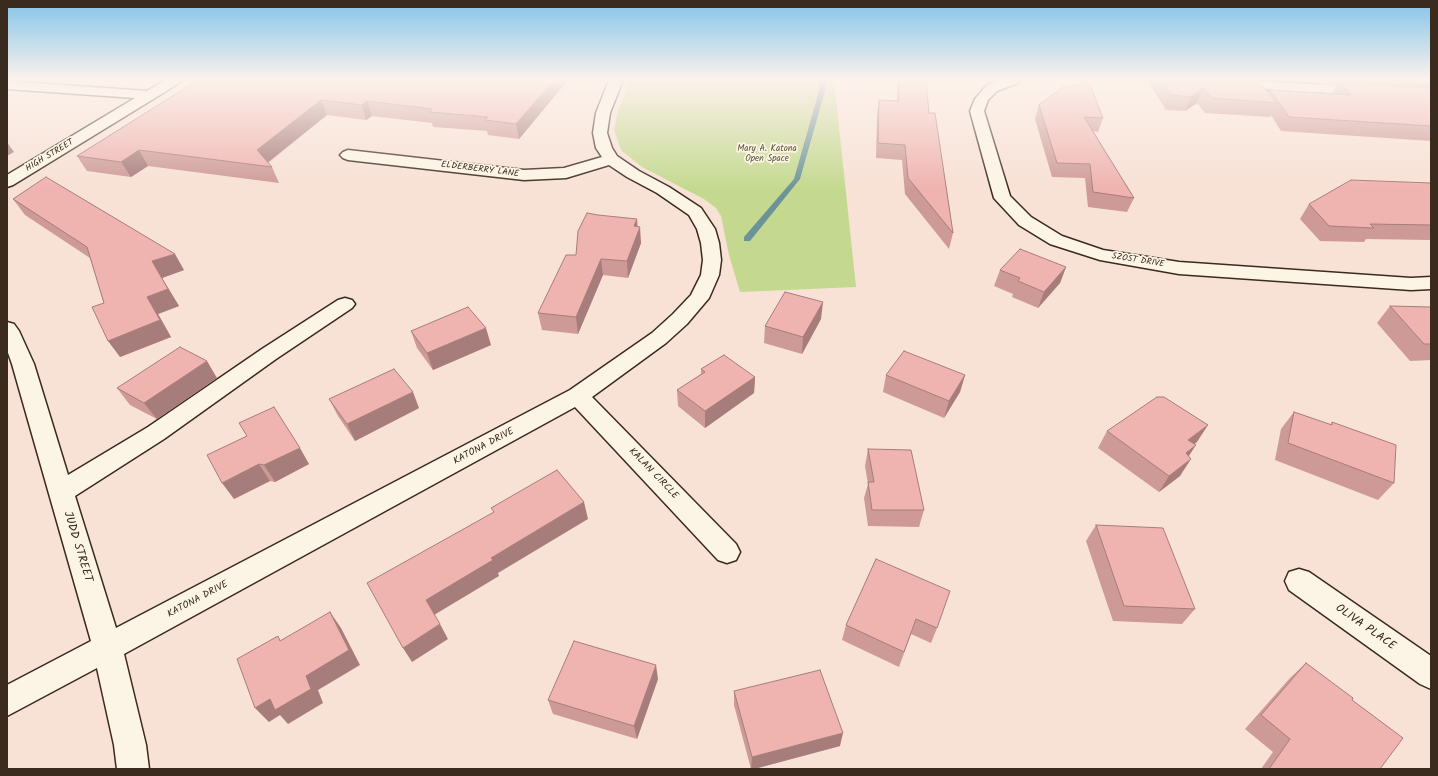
<!DOCTYPE html>
<html>
<head>
<meta charset="utf-8">
<style>
	body { margin:0 }
	#map { position:relative; width:1438px; height:776px; overflow:hidden; background:#f8e1d5; font-family:Kalam,sans-serif }
	canvas { display:block }
	.frame { position:absolute; inset:0; border:8px solid #3b2a1e; pointer-events:none }
</style>
</head>
<body>
<div id="map">
<canvas width="1438" height="776"></canvas>
<div class="frame"></div>
</div>
<script>
const ctx = document.querySelector('canvas').getContext('2d');
ctx.lineJoin = 'round';
function fill(path, color) { ctx.fillStyle = color; ctx.fill(path, 'evenodd'); }
const shape = rows => new Path2D(rows.map(r => 'M' + r).join(''));
function stroke(path, color, width, dash) { ctx.strokeStyle = color; ctx.lineWidth = width; ctx.lineCap = dash ? 'butt' : 'round'; ctx.setLineDash(dash || []); ctx.stroke(path); }
function write(font, color, halo, rows, align = 'center') {
  ctx.font = font + ' Kalam,sans-serif'; ctx.lineWidth = 3.5; ctx.setLineDash([]); ctx.textBaseline = 'middle'; ctx.strokeStyle = halo; ctx.fillStyle = color; for (const [text, x, y, turn = 0] of rows) {
    ctx.save(); ctx.translate(x, y); ctx.rotate((+turn || 0) * Math.PI / 180); ctx.textAlign = isNaN(turn) ? turn : align; if (halo) ctx.strokeText(text, 0, 0); ctx.fillText(text, 0, 0); ctx.restore();
  }
}
const green = shape([
	[630,80,834,80,856,287,740,292,729,255,721,216,716,208,704,199,642,167,622,151,619,145,614,129,618,111]
]);
const stream = shape([
	[819,80,825,80,825,91,800,179,750,241,744,241,744,237,794,179,819,91,819,80]
]);
const minor = shape([
	[165,80,181,80,179,83,155,98,13,185,7,187,7,175,135,98,7,89,7,81,147,91,165,80],
	[609,80,623,80,610,113,607,133,612,148,617,156,639,171,669,187,701,208,715,229,719,243,721,260,719,275,709,298,687,324,666,343,592,397,736,544,740,552,736,560,727,563,718,560,575,407,124,654,146,745,149,769,117,769,114,745,97,668,7,716,7,685,91,641,12,364,7,350,7,322,14,324,19,331,34,364,68,475,148,427,262,349,338,300,345,298,352,300,355,304,352,308,276,359,164,439,75,496,116,628,570,390,652,333,673,314,691,295,701,275,703,260,701,243,697,229,689,215,657,193,627,177,609,165,566,178,524,180,348,160,343,158,340,155,343,152,348,150,524,170,564,168,602,157,596,148,593,133,596,113,609,80],
	[1001,80,1020,80,1018,83,997,91,988,100,984,111,1010,196,1031,217,1062,236,1103,250,1179,262,1411,278,1431,277,1431,289,1411,290,1179,274,1100,260,1050,244,1019,225,994,198,970,111,975,99,987,85,1001,80],
	[1164,80,1241,80,1364,87,1369,88,1371,91,1369,94,1364,95,1171,84,1166,83,1164,80],
	[1299,569,1309,572,1431,656,1431,689,1420,684,1289,590,1285,581,1289,572,1299,569]
]);
const wall = shape([
	[198,80,568,80,519,139,488,135,487,131,433,127,432,123,372,116,366,120,327,115,268,163,272,167,279,183,148,166,131,177,87,171,77,156],
	[897,80,926,80,929,113,953,233,949,249,905,194,902,160,876,158,877,114,879,100,897,101],
	[1147,80,1257,80,1268,92,1270,90,1332,94,1337,85,1321,84,1318,80,1431,80,1431,141,1281,131,1271,115,1270,117,1205,113,1197,103,1185,111,1166,110],
	[1039,105,1103,118,1098,132,1093,131,1134,198,1127,212,1088,207,1085,178,1052,177,1035,119],
	[1431,183,1431,240,1366,239,1364,242,1320,241,1300,219,1309,204],
	[13,199,184,270,162,278,179,306,158,314,171,337,120,357,90,258,25,215],
	[638,227,641,243,628,278,603,275,578,334,542,330,538,313,576,255],
	[1066,267,1060,283,1038,308,1012,297,1013,294,994,286,1000,270],
	[1390,306,1431,307,1431,360,1410,361,1377,323],
	[821,319,802,354,764,343,765,326],
	[411,331,491,345,433,370,417,348],
	[701,369,755,377,754,393,705,428,678,406,677,390,701,374],
	[886,375,965,375,960,392,944,418,883,392],
	[217,378,157,419,130,405,117,388],
	[329,399,419,408,355,441,338,416],
	[1294,412,1330,425,1332,422,1394,483,1378,500,1275,460,1281,429],
	[1107,431,1197,442,1194,444,1180,476,1159,492,1098,448],
	[247,436,309,464,275,482,270,481,234,499],
	[868,449,924,510,919,527,868,526,864,498,868,484,865,466],
	[1096,525,1195,609,1182,624,1113,621,1086,541],
	[876,559,937,628,931,643,911,634,899,667,842,640,846,625],
	[1306,663,1352,700,1380,769,1261,769,1273,752,1245,729,1290,678],
	[658,679,637,739,553,714,548,700],
	[734,691,840,746,754,769,751,769,734,705]
]);
const shadedWall = shape([
	[554,80,568,80,519,139,516,124],
	[1203,88,1197,103,1185,111,1191,97],
	[321,100,327,115,264,165,257,150],
	[367,101,372,116,366,120,362,105],
	[7,142,14,152,7,156],
	[139,150,148,166,131,177,121,162],
	[637,219,638,232,640,227,641,243,628,278,627,261,634,226],
	[175,254,184,270,162,278,179,306,158,314,171,337,120,357,108,341,147,297,152,261],
	[601,259,603,275,578,334,576,317],
	[1066,267,1060,283,1038,308,1044,292],
	[823,302,821,319,802,354,803,337],
	[486,328,491,345,433,370,427,353],
	[207,361,217,378,157,419,144,403],
	[965,375,960,392,944,418,949,401],
	[755,377,754,393,705,428,705,411],
	[413,392,419,408,355,441,347,424],
	[1208,425,1197,442,1177,457,1188,440],
	[1196,445,1185,462,1186,453],
	[300,448,309,464,275,482,264,465],
	[1191,459,1180,476,1159,492,1169,476],
	[259,464,270,481,234,499,222,483],
	[584,502,588,519,498,573,499,576,434,615,426,600,491,558],
	[330,612,341,628,360,665,318,690,323,703,288,724,280,715,269,722,255,708],
	[440,624,448,639,412,662,403,648],
	[656,665,658,679,637,739,634,726],
	[843,733,840,746,754,769,751,769,752,757]
]);
const building = shape([
	[198,80,554,80,516,124,485,120,488,117,429,112,432,109,367,101,362,105,321,100,257,150,272,167,139,150,121,162,77,156,198,80],
	[899,80,926,80,929,113,935,113,953,233,908,178,905,145,878,143,879,100,899,101,899,80],
	[1085,80,1088,80,1103,118,1084,117,1134,198,1093,192,1090,164,1057,163,1039,105,1064,86,1070,87,1073,85,1077,86,1085,80],
	[1162,80,1257,80,1277,103,1212,98,1203,88,1191,97,1172,95,1162,80],
	[1339,82,1431,88,1431,126,1289,117,1270,90,1351,95,1339,82],
	[46,177,175,254,152,261,168,289,147,297,160,320,108,341,92,307,104,303,87,247,13,199,46,177],
	[1351,180,1431,183,1431,225,1370,224,1374,228,1329,226,1309,204,1351,180],
	[587,213,598,215,637,219,634,226,640,227,627,261,601,259,576,317,538,313,566,255,576,255,578,231,587,213],
	[1020,249,1066,267,1044,292,1018,281,1020,278,1000,270,1020,249],
	[785,292,823,302,803,337,765,326,785,292],
	[1390,306,1431,307,1431,344,1424,344,1390,306],
	[468,307,486,328,427,353,411,331,468,307],
	[180,347,207,361,144,403,117,388,180,347],
	[904,351,965,375,949,401,886,375,904,351],
	[724,355,755,377,705,411,677,390,705,372,701,369,724,355],
	[394,369,413,392,347,424,329,399,394,369],
	[1157,397,1164,397,1208,425,1188,440,1196,445,1186,453,1191,459,1169,476,1107,431,1157,397],
	[274,407,300,448,264,465,259,464,222,483,207,455,247,436,239,423,274,407],
	[1294,412,1332,425,1332,422,1396,445,1394,483,1288,443,1294,412],
	[868,449,911,450,924,510,872,510,868,482,874,482,868,449],
	[557,470,584,502,491,558,493,560,426,600,440,624,403,648,367,583,494,512,491,508,557,470],
	[1096,525,1163,528,1195,609,1124,606,1096,525],
	[876,559,950,591,937,628,916,619,904,652,846,625,876,559],
	[330,612,349,650,306,676,311,689,275,710,270,699,255,708,237,659,278,636,280,641,330,612],
	[574,641,656,665,634,726,548,700,574,641],
	[1306,663,1353,698,1352,700,1403,738,1380,769,1269,769,1290,739,1261,715,1306,663],
	[820,670,843,733,752,757,734,691,820,670]
]);
const farParknames = [
	["Mary A. Katona",767,149],
	["Open Space",767,159]
];
const farStreetnames = [
	["HIGH STREET",50,156,-31],
	["ELDERBERRY LANE",480,170,7],
	["SZOST DRIVE",1138,261,9]
];
const streetNames = [
	["KATONA DRIVE",484,447,-28],
	["KALAN CIRCLE",653,474,46],
	["KATONA DRIVE",198,600,-28]
];
const nearStreetnames = [
	["JUDD STREET",77,547,73],
	["OLIVA PLACE",1365,628,35]
];
fill(green, '#c4d98f');
fill(stream, '#6c9498');
stroke(minor, '#3b2a1e', 3);
fill(minor, '#fcf5e5');
fill(wall, '#ce9a97');
fill(shadedWall, '#a77d7b');
fill(building, '#efb3b0');
stroke(building, '#a77d7b', 1);
const sky = ctx.createLinearGradient(0, 0, 0, 189);
sky.addColorStop(0, '#83c4e8');
sky.addColorStop(0.42, '#fcf2ec');
sky.addColorStop(1, '#fcf2ec00');
ctx.fillStyle = sky;
ctx.fillRect(0, 0, 1438, 189);
write('9px', '#5d563a', '#fcf5e5', farParknames);
write('9px', '#3b2a1e', '#fcf5e5', farStreetnames);
write('10px', '#3b2a1e', '#fcf5e5', streetNames);
write('12px', '#3b2a1e', '#fcf5e5', nearStreetnames);
</script>
</body>
</html>
